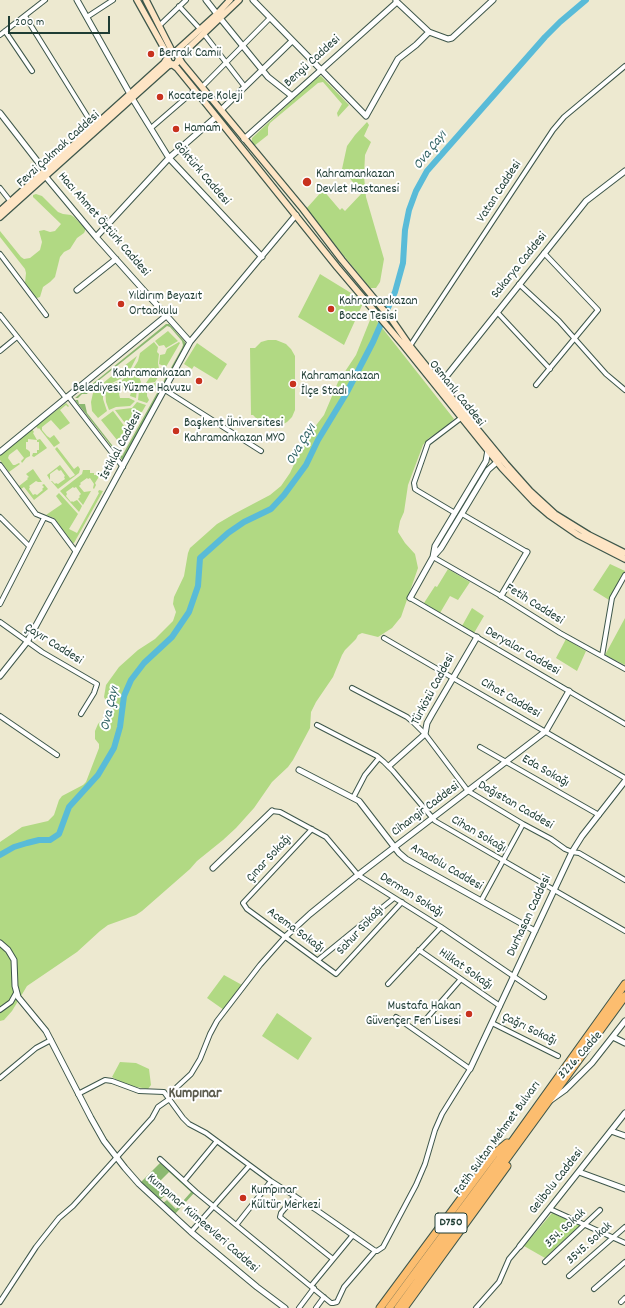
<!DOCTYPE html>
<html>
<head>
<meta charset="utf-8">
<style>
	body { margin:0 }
	#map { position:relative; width:625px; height:1308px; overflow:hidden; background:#ede9d0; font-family:Dekko,sans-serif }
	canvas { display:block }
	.scale { position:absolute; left:8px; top:16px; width:102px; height:18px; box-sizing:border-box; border:2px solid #1f3d34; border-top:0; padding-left:5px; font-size:12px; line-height:14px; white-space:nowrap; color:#1f3d34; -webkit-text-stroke:3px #fff; paint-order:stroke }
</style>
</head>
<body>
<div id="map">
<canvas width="625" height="1308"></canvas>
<div class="scale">200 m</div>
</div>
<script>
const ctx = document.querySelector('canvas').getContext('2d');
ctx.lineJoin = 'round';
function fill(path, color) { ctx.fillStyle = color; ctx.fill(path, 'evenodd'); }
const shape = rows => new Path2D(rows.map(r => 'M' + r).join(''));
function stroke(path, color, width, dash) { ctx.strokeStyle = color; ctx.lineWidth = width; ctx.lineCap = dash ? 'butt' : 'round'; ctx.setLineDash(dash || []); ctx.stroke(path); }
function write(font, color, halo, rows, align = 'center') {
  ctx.font = font + ' Dekko,sans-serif'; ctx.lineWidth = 4; ctx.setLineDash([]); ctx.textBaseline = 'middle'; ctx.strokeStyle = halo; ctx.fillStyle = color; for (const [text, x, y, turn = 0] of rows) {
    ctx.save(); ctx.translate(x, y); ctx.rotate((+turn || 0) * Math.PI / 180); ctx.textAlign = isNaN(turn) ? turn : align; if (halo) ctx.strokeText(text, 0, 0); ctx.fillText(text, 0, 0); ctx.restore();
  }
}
const green = shape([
	[321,76,349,105,338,117,337,113,342,104,323,82,318,83,270,123,268,127,268,135,254,146,252,143,252,138,316,78],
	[367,122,369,125,364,136,371,142,365,155,364,176,366,197,384,259,380,282,376,288,370,288,306,209,323,190,340,210,342,208,345,211,362,193,342,169,347,146,355,135],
	[36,194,42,196,58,212,63,214,71,215,74,217,85,228,85,231,84,233,77,238,70,249,64,252,60,257,55,277,50,282,43,287,40,297,37,298,35,297,25,283,26,273,25,269,0,237,0,231,21,257,24,259,30,258,40,250,42,242,39,231,44,230,50,232,55,231,61,224,33,197,33,195],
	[320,274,364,301,344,345,298,317],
	[372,315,454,419,443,429,429,438,423,445,408,485,404,512,400,521,398,532,405,543,415,554,418,568,401,617,392,628,378,637,362,633,358,635,356,639,345,650,342,655,333,677,316,702,311,712,310,728,293,760,288,767,272,782,254,808,236,828,223,840,197,861,190,869,142,911,136,915,108,925,100,931,77,952,27,986,12,1011,4,1020,0,1021,0,842,22,827,48,821,54,815,59,800,62,796,83,785,86,782,99,748,99,744,95,739,95,731,98,724,110,711,110,707,107,703,104,697,106,685,119,667,138,650,155,639,173,621,176,612,173,604,174,597,184,576,188,553,190,548,217,524,234,514,270,495,281,486,290,473,307,437,324,415,338,382,356,355],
	[168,331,178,341,166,348,164,345,159,346,155,341],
	[268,340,276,340,286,344,291,349,295,356,295,410,292,417,287,422,280,426,273,427,262,424,253,415,251,415,250,348,255,348,261,342],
	[154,342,158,347,157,352,159,354,158,363,160,374,155,382,148,383,146,383,150,377,155,375,154,370,152,368,147,369,145,373,141,373,137,372,135,374,130,374,138,361,140,353],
	[179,342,180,343,166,367,159,364,160,355,165,354,167,349],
	[197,343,227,364,217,380,194,366,192,369,184,364],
	[137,356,131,368,122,378,112,383,102,384,114,374,118,375,122,373,124,371,124,366],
	[128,375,135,375,139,377,141,382,137,389,136,398,130,396,132,389,129,388,124,389,121,385,121,381],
	[159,381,155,388,151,388,147,391,147,396,149,400,147,403,138,400,139,391,142,385,153,384],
	[118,382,121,390,119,394,120,398,129,398,135,401,130,406,116,407,109,410,106,402,105,388,107,385],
	[100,386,103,388,103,399,107,411,98,418,92,411,91,402,93,393],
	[137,402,146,405,131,431,115,410,132,408],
	[66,403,69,406,68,407,66,405,60,410,70,423,60,430,51,420,42,427,42,430,47,436,50,438,54,435,60,443,54,447,39,428,38,429,36,426],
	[113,411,128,431,117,440,101,420],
	[32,429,34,432,33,433,37,440,40,439,47,448,34,457,32,456,33,453,37,453,37,450,39,450,39,442,37,442,37,440,28,439,28,442,26,442,26,449,28,450,30,452,30,456,26,458,22,463,21,461,24,458,17,449,9,455,8,458,13,465,15,465,19,463,20,464,9,472,0,460,0,455],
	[57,447,74,469,78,466,80,469,79,473,58,489,51,481,52,481,55,484,56,483,58,484,65,479,64,477,65,476,61,470,59,471,57,469,50,474,50,480,47,475,60,465,70,478,75,475,55,449],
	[33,469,42,482,38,482,36,481,29,486,30,487,29,489,33,495,35,494,37,495,43,490,42,489,44,487,42,485,44,484,48,489,34,500,24,487,21,489,19,486,28,479,27,478,29,477,26,474],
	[83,470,90,470,90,473,94,473,94,475,100,475,95,483,96,485,94,489,93,488,94,484,90,478,88,479,87,478,80,483,81,484,79,486,84,492,91,491,83,505,78,499,80,497,79,496,81,494,76,487,74,488,73,487,66,492,67,494,66,496,71,502,72,501,73,502,77,500,82,506,79,512,60,491,82,474],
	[99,490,103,491,74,543,73,543,54,518,46,515,62,504,56,496,59,493,78,514,69,529,77,533,99,493,98,492],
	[610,564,625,571,609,600,593,590],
	[448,569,470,582,458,600,450,596,440,613,424,603,435,586,437,587],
	[472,608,484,616,474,633,462,626],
	[625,618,625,665,605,655],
	[566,639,586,651,577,671,556,658],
	[224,975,242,985,224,1010,207,998],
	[277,1013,312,1038,298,1060,262,1036],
	[120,1062,136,1063,149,1069,151,1085,148,1089,125,1085,112,1077],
	[552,1213,580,1225,545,1258,524,1246]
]);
const forest = shape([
	[166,324,169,324,185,342,185,345,123,461,75,400,78,400,79,404,85,404,87,413,119,454,122,456,182,348,183,345,182,341,170,327,167,326,93,385,87,394,82,394,78,398,75,398],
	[161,1162,194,1193,175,1214,163,1203,167,1200,176,1209,191,1192,169,1172,159,1182,169,1192,160,1200,141,1182]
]);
const river = shape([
	[0,855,14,847,27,843,39,840,50,840,59,834,69,807,98,775,114,748,120,727,124,696,131,680,144,663,172,637,189,612,198,586,200,558,228,533,244,522,271,509,284,495,306,465,318,440,346,394,373,342,395,292,403,263,405,230,409,210,416,191,427,171,545,37,560,22,586,0]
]);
const minor = shape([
	[179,6,200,29],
	[25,16,94,127],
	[87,17,113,0],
	[159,26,186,0],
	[5,31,32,71],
	[204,34,245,87],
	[0,35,45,0],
	[202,87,270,18],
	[151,128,195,90],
	[0,188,11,202],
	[0,254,46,315],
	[519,284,559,321,606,374,625,390],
	[497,312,550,369],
	[0,315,66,398],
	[410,346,553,130,564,117,625,66],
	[0,351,17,337],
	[536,385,598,310,544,253],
	[165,390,261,451],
	[68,396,123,467],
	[0,465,36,514,53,521,76,552],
	[455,513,418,491,415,489,414,483,428,443,461,418],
	[462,514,527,552],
	[0,517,29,546],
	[433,557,501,596,560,633,625,669],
	[410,598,625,724],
	[0,604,44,518],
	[0,622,42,652,97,684,94,693,81,714],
	[384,638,625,778],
	[602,656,612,598,625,575],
	[352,688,407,717,414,723,425,734,468,791,523,824,551,839,565,849,572,852,579,853,625,880],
	[0,716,57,755],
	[317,725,377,756,384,762,393,771,435,821,625,931],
	[480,747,599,815],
	[353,798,365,775,379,758],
	[272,811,280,812,326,837,358,875,441,927,544,997],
	[312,829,243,903,247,909,336,974,402,902],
	[481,901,523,824],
	[419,950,500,1006],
	[318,960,394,898],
	[388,984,441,927],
	[0,1010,11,1002,16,993],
	[427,1018,461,979],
	[492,1023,558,1056],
	[0,1078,36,1048,51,1040],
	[78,1094,105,1080,112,1081,139,1091,164,1092,183,1118,189,1124,206,1133,271,1181,318,1211,374,1250,377,1251,383,1247,416,1185,425,1164,435,1130,442,1114,470,1069,396,1017],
	[160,1159,196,1192,331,1303,333,1303,337,1302,344,1287,375,1251],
	[184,1181,217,1141],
	[295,1196,281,1213,280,1217,333,1259],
	[550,1209,625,1243],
	[237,1224,271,1181],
	[191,1232,249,1166],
	[545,1262,600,1210],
	[569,1276,625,1227],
	[311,1286,353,1235],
	[594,1289,625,1262],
	[0,1302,36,1247,59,1218,73,1206,152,1118,158,1107,168,1100,177,1087,191,1074,200,1059,210,1034,217,1021,260,965,285,937],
	[621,1302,625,1298],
	[299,1308,314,1288],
	[316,1308,324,1297],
	[476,1308,499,1282,509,1259,520,1246]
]);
const tertiary = shape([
	[77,0,130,94],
	[206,0,217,14],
	[253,0,366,116,398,59,416,45,429,32,448,39,452,38,493,0],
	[396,1,429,32],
	[220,18,268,77,292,96],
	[132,98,169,158,262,257],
	[221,110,292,41],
	[0,113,45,171],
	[244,139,397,2],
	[46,177,96,237,190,342],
	[96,237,169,158,216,117],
	[77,290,116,259],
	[441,383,586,201,625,171],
	[0,452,166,316],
	[433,557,435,546,486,461,488,450],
	[501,596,527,552],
	[410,598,433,557,441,548,488,470,497,462],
	[0,676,27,642,190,342,296,215],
	[389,766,425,734,427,723,432,714,477,637],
	[299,770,359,801,399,853,406,859,535,931],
	[213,868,272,811],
	[285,937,310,914,358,875,546,731,569,691],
	[0,943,8,950,14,960,15,986,18,997,46,1031,91,1118,104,1141,125,1168,139,1184,191,1232,257,1287,285,1308],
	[613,1037,625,1043],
	[470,1069,572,852,582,836,625,781],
	[551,1100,565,1090,592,1063,625,1021],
	[611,1131,625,1136],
	[579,1172,625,1189],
	[520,1246,625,1113]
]);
const secondary = shape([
	[137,0,165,50,169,62,177,68,195,90,337,267,404,346,502,468,535,503,549,515,578,535,625,559],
	[146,0,172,51,178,56,182,63,303,209,342,260,392,320,410,346,464,413,506,464,530,491,555,514,589,535,625,553],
	[179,57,239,0],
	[0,211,142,83,164,63,169,55,174,53,217,14,230,0],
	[0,217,168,66,177,63,179,57]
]);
const trunk = shape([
	[380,1308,483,1169,495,1153,507,1143],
	[389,1308,514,1139,625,984],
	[398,1308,625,996],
	[404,1308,507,1166]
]);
const markers = [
	[151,54,4,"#c8321e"],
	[160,97,4,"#c8321e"],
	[176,129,4,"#c8321e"],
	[307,182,5,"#c8321e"],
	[121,304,4,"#c8321e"],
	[331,309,4,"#c8321e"],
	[199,381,4,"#c8321e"],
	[293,384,4,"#c8321e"],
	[176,431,4,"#c8321e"],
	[469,1014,4,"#c8321e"],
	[243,1198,4,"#c8321e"]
];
const shields = [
	[451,1223,32]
];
const shieldNames = [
	["D750",451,1223]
];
const poiNames = [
	["Berrak Camii",159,54],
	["Kocatepe Koleji",168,97],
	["Hamam",184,129],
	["Kahramankazan",316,175],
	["Devlet Hastanesi",316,190],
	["Yıldırım Beyazıt",129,297],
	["Ortaokulu",129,312],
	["Kahramankazan",339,302],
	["Bocce Tesisi",339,317],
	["Kahramankazan",191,374,"right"],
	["Belediyesi Yüzme Havuzu",191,389,"right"],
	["Kahramankazan",301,377],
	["İlçe Stadı",301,392],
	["Başkent Üniversitesi",184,424],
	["Kahramankazan MYO",184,439],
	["Mustafa Hakan",461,1007,"right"],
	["Güvençer Fen Lisesi",461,1022,"right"],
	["Kumpınar",251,1191],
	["Kültür Merkezi",251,1206]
];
const streetNames = [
	["Bengü Caddesi",313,62,-42],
	["Fevzi Çakmak Caddesi",59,150,-42],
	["Göktürk Caddesi",201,174,49],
	["Vatan Caddesi",500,192,-57],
	["Hacı Ahmet Öztürk Caddesi",103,225,49],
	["Sakarya Caddesi",520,266,-51],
	["Osmanlı Caddesi",456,394,51],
	["İstiklal Caddesi",122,446,-62],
	["Fetih Caddesi",534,605,32],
	["Çayır Caddesi",53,645,32],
	["Deryalar Caddesi",522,652,30],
	["Türközü Caddesi",434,690,-62],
	["Cihat Caddesi",510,699,30],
	["Eda Sokağı",545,772,30],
	["Dağıstan Caddesi",515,806,30],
	["Cihangir Caddesi",426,810,-37],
	["Cihan Sokağı",478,835,30],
	["Çınar Sokağı",270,859,-47],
	["Anadolu Caddesi",446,868,30],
	["Derman Sokağı",411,896,32],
	["Durhasan Caddesi",530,916,-65],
	["Acema Sokağı",295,931,36],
	["Sahur Sokağı",361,931,-47],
	["Hilkat Sokağı",465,970,35],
	["Çağrı Sokağı",529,1030,26],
	["3226. Cadde",581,1056,-48],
	["Fatih Sultan Mehmet Bulvarı",498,1139,-54],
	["Gelibolu Caddesi",557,1182,-52],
	["Kumpınar Kümeevleri Caddesi",202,1224,41],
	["354. Sokak",566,1229,-43],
	["3545. Sokak",590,1244,-42]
];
const waterNames = [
	["Ova Çayı",431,151,-52],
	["Ova Çayı",302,445,-59],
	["Ova Çayı",111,709,-77]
];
const quarterNames = [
	["Kumpınar",195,1095]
];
fill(green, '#b1d983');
fill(forest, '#8cb971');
stroke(river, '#59bbd8', 6);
stroke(minor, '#3e574b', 6);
stroke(tertiary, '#3e574b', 7);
stroke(secondary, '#3e574b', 8);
stroke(trunk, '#3e574b', 9);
stroke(minor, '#fff', 4);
stroke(tertiary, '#fff', 5);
stroke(secondary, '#fee5c5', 5.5);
stroke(trunk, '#fcbd6f', 7);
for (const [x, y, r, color] of markers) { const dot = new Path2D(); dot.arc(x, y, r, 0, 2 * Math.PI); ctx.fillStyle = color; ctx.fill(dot); stroke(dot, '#fff', 1.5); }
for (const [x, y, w] of shields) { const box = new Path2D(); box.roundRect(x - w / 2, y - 10, w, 20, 3); ctx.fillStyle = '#fff'; ctx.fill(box); stroke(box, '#1f3d34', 1); }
write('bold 12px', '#1f3d34', null, shieldNames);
write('13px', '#1f3d34', '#fff', poiNames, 'left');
write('13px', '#1f3d34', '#fff', streetNames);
write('italic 14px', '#306365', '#fff', waterNames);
write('bold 15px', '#5c5c4e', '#fff', quarterNames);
</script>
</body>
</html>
